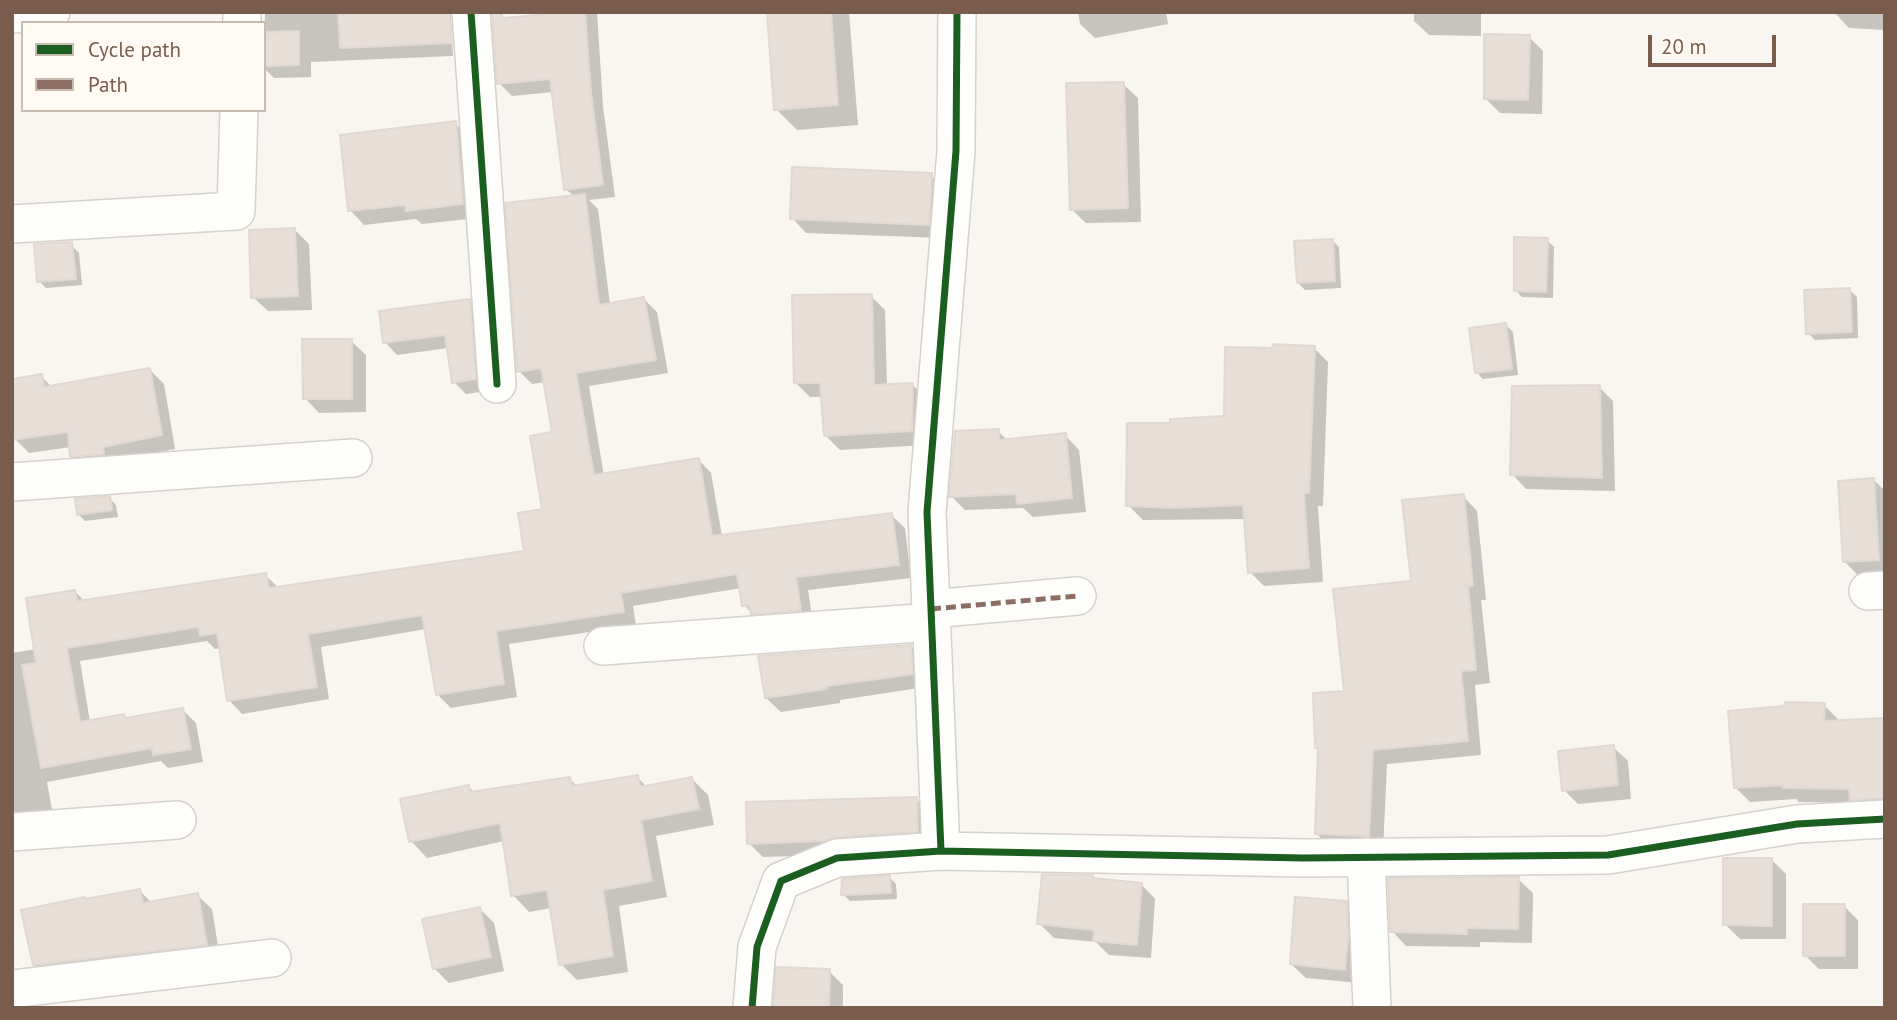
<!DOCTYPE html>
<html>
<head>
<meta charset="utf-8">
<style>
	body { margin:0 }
	#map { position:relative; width:1897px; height:1020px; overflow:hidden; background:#f9f5f0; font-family:"PT Sans",sans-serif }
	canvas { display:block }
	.frame { position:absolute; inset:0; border:14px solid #7a5c4d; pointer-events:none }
	.legend { position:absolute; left:21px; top:21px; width:245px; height:91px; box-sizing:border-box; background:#fffaf3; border:2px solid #cabbb1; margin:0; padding:9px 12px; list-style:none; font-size:21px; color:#7a5c4d }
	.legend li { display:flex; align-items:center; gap:14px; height:35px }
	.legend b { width:35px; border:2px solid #cabbb1 }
	.scale { position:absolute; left:1648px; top:35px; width:128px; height:32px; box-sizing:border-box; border:4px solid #7a5c4d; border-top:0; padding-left:9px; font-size:21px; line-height:24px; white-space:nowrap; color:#7a5c4d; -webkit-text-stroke:5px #fffaf3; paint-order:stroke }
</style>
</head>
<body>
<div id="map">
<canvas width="1897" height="1020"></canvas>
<div class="frame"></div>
<ul class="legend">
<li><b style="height:9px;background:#1b5e20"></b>Cycle path</li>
<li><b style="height:9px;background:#8d6e63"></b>Path</li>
</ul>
<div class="scale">20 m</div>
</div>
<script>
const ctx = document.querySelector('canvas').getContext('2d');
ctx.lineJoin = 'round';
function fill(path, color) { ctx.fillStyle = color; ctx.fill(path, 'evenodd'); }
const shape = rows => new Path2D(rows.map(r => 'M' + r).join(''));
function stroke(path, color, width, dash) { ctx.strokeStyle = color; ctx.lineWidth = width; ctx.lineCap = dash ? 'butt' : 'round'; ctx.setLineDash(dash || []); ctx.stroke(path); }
const shadow = shape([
	[265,12,450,12,453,56,311,62,311,77,274,78,264,68],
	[540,12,597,12,603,106,615,197,589,200,598,209,610,305,644,299,657,312,668,373,589,386,604,476,698,459,711,473,722,536,891,515,905,528,911,578,808,590,813,623,757,618,744,605,741,588,633,606,636,625,509,644,517,697,451,708,437,694,426,629,321,647,329,699,242,714,229,700,221,648,215,649,207,641,80,661,90,722,124,716,127,719,183,710,196,723,203,762,168,768,161,761,47,782,54,820,12,825,12,653,48,647,75,591,85,602,265,575,279,588,526,552,544,510,554,434,545,382,532,384,519,371,574,197,566,189,553,92,512,96,499,83,541,17],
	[769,12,849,12,858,125,797,130,776,109],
	[1078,12,1166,12,1168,24,1095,38,1080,24],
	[1414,12,1481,12,1481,36,1429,35,1414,21],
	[1834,12,1885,12,1885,30,1849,28],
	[1529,37,1543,51,1542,114,1500,113,1485,98],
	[1123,84,1138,98,1141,222,1086,223,1071,209],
	[455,123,469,137,477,218,422,224,416,219,364,225,350,210],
	[931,175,945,190,943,238,806,233,792,218],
	[295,230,309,244,312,310,268,311,253,297],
	[1332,240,1339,247,1341,288,1305,290,1298,283],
	[1547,240,1554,247,1553,298,1522,297,1515,290],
	[72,246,79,253,82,285,46,288,39,281],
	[1850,290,1857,297,1858,338,1815,340,1808,333],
	[871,296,885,310,887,386,913,385,927,399,926,445,840,450,825,435,823,397,810,397,796,383],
	[469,301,482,313,487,391,466,394,454,382,448,348,397,355,385,342],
	[1506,325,1513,332,1518,375,1483,379,1476,372],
	[351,341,366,355,366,412,319,413,305,398],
	[1314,348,1328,362,1323,506,1318,506,1323,582,1264,586,1250,572,1246,519,1143,520,1128,505,1226,418],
	[150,370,164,384,175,449,117,460,86,470,72,456,71,447,29,453,15,439,41,376,52,387],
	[1599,387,1613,401,1615,491,1526,489,1512,474],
	[998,431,1008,441,1065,435,1079,450,1086,512,1033,517,1023,508,965,510,951,496],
	[1874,480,1885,491,1885,575,1859,576,1845,562],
	[1463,496,1477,511,1486,600,1481,600,1490,683,1475,685,1481,755,1387,764,1383,850,1331,848,1316,833,1320,751,1317,747,1346,693],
	[109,498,116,505,118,517,85,521,78,514],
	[911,646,925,661,926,687,840,700,840,703,781,712,766,698],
	[1824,705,1838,719,1838,722,1885,720,1885,812,1855,803,1799,802,1796,799,1750,802,1735,787],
	[1613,747,1628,761,1631,799,1578,804,1564,790],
	[637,777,647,787,692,779,708,795,714,825,656,836,667,897,619,906,628,972,577,980,561,964,552,908,529,912,513,895,504,841,427,858,411,841,468,786,475,793,570,779,577,786],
	[916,799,930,813,931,845,837,855,763,857,749,843],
	[1771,859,1786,874,1786,939,1740,939,1725,924],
	[889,877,896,884,897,899,850,901,843,894],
	[1092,877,1095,880,1141,884,1155,899,1151,958,1109,955,1096,942,1054,938,1039,923],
	[1518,879,1533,893,1532,943,1480,942,1480,947,1406,946,1392,931],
	[140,891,152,903,197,895,212,909,220,958,49,979,34,965,86,900],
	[1346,903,1360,918,1359,983,1306,978,1291,964],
	[1844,906,1858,920,1858,969,1819,969,1805,955],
	[480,909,494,923,504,971,449,983,435,969],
	[829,971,843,985,843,1008,775,1008]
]);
const building = shape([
	[338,12,450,12,452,43,340,48,338,12],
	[492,12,502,12,502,18,539,15,539,12,585,12,591,92,603,185,564,190,550,79,497,84,492,12],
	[767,12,831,12,838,105,774,110,767,12],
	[299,31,299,65,264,66,264,32,299,31],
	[1484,34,1530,35,1528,100,1484,99,1484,34],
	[1124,82,1128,208,1070,210,1066,83,1124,82],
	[456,121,463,204,406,211,405,205,348,211,340,135,456,121],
	[792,167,932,173,929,225,790,219,792,167],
	[585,194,599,305,644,297,656,360,576,373,594,475,699,458,712,536,892,513,899,565,796,577,801,611,751,614,749,605,742,606,737,574,621,593,624,612,496,631,504,684,436,695,422,615,308,634,317,687,227,701,217,633,200,636,198,627,67,648,80,722,124,714,125,718,183,708,191,749,153,755,152,748,41,768,22,665,36,663,26,598,75,590,77,601,266,573,269,588,524,551,518,513,542,509,530,436,552,432,541,368,517,372,505,203,585,194],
	[295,228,298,296,251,298,249,230,295,228],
	[1514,237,1548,238,1546,292,1514,291,1514,237],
	[1333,239,1335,281,1297,283,1294,241,1333,239],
	[72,242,76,279,37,282,34,244,72,242],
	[1850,288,1852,332,1806,334,1804,290,1850,288],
	[872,294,874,385,913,383,912,431,824,436,820,383,794,383,792,295,872,294],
	[470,299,476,379,452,383,445,335,383,343,379,311,470,299],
	[1506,323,1512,369,1475,373,1469,328,1506,323],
	[302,339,352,339,352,399,303,399,302,339],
	[1273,344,1315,346,1309,493,1304,493,1309,568,1248,573,1243,505,1173,508,1126,506,1127,423,1170,423,1170,419,1224,416,1225,347,1272,348,1273,344],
	[150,368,162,435,103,447,104,454,70,457,68,432,12,440,12,379,42,374,44,387,150,368],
	[1600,385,1602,478,1510,475,1512,386,1600,385],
	[999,429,999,440,1066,433,1072,498,1017,504,1016,494,949,497,955,431,999,429],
	[1874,478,1879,560,1843,562,1838,481,1874,478],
	[1464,494,1473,586,1468,586,1476,670,1461,671,1468,741,1373,750,1369,836,1315,834,1318,748,1315,748,1313,693,1344,691,1333,589,1411,581,1402,500,1464,494],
	[110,496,112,510,77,515,75,499,110,496],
	[911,645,913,674,827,686,827,689,765,698,758,656,911,645],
	[1785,702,1825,703,1824,721,1885,718,1885,798,1850,800,1849,789,1783,788,1783,785,1734,788,1728,711,1784,706,1785,702],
	[1614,745,1618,785,1562,791,1558,751,1614,745],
	[638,775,640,787,692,777,699,809,641,820,652,881,603,890,613,956,559,965,547,890,511,896,500,823,409,842,400,799,469,785,470,792,570,777,572,786,638,775],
	[917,797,918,832,836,837,822,841,747,844,746,802,917,797],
	[1723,858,1772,858,1772,926,1723,925,1723,858],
	[1042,874,1093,875,1093,878,1142,883,1137,945,1093,941,1094,930,1037,924,1042,874],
	[890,875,891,893,841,895,842,879,890,875],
	[1481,877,1519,877,1518,929,1467,928,1467,934,1390,932,1388,878,1481,877],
	[140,889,143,903,198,893,207,945,33,965,21,910,85,897,85,899,140,889],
	[1295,897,1347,901,1348,938,1345,970,1290,964,1295,897],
	[1803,904,1845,904,1845,956,1803,956,1803,904],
	[480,907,491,957,433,969,422,919,480,907],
	[776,967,830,969,829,1008,773,1008,776,967]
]);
const street = shape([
	[471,12,497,384],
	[12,14,51,12],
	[242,23,242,12],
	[12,224,236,211,239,110],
	[12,482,353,458],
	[1868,591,1885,590],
	[931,609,1077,596],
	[603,646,932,622],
	[12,832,177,820],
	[941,851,1304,858,1608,855,1797,824,1885,819],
	[1366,857,1372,1008],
	[12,989,272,958],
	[752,1008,757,947,781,881,837,858,941,851,927,512,956,151,957,12]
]);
const quiet = shape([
	[931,609,1077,596]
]);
const cycleway = shape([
	[471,12,497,384],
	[941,851,1304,858,1608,855,1797,824,1885,819],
	[752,1008,757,947,781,881,837,858,941,851,927,512,956,151,957,12]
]);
fill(shadow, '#0003');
fill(building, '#e6ded7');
stroke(building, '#e2d8d2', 2);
stroke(street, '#d7d1cb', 40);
stroke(street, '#fefefd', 37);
stroke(quiet, '#8d6e63', 5, [10, 5]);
stroke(cycleway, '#1b5e20', 7);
</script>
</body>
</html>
